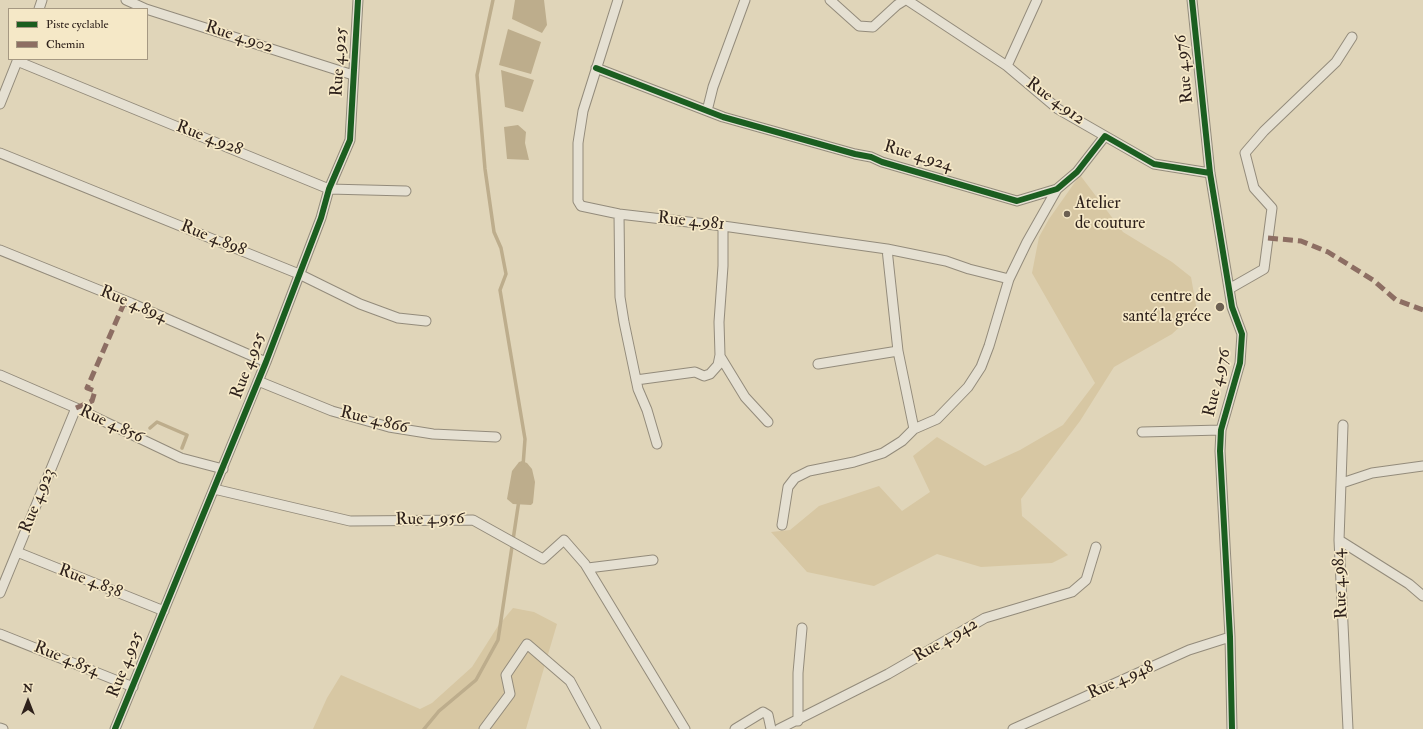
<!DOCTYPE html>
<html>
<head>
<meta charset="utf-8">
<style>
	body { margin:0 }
	#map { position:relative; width:1423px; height:729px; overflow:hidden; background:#e0d5b9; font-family:"IM FELL Double Pica",serif }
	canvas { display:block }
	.legend { position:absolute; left:8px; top:8px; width:140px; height:52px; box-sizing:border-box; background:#f5e8c7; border:1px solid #a59882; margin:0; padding:5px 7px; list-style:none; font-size:12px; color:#2e211b }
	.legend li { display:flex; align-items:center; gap:8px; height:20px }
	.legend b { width:20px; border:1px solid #a59882 }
	.north { position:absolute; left:8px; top:681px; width:40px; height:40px; -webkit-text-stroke:3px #f5e8c7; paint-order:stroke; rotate:0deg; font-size:11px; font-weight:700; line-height:16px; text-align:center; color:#2e211b }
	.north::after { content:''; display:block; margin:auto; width:14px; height:18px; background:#2e211b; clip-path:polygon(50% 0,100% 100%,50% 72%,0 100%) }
</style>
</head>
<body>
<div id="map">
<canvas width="1423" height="729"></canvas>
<ul class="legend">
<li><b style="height:5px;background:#1b5e20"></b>Piste cyclable</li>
<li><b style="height:5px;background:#8d6e63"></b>Chemin</li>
</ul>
<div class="north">N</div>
</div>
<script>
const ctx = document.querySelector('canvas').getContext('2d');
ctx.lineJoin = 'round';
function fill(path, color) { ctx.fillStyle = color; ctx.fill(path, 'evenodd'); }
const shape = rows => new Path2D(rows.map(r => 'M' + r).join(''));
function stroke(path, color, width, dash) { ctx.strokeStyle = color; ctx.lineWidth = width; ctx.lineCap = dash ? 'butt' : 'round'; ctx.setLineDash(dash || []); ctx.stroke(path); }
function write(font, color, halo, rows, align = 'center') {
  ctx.font = font + ' "IM FELL Double Pica",serif'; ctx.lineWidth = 3.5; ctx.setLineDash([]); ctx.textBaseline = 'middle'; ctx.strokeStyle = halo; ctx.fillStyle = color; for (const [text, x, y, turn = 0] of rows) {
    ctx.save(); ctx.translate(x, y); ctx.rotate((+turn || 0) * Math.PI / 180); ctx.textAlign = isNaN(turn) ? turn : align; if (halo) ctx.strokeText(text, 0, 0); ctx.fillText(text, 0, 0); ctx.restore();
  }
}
const green = shape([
	[1080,175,1123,232,1172,262,1191,277,1197,311,1172,334,1114,367,1080,421,1021,499,1022,516,1068,555,1052,563,981,567,937,554,874,586,807,572,771,532,790,530,819,506,879,486,902,511,930,492,913,456,937,437,985,466,1020,450,1063,425,1095,383,1032,273,1039,237,1049,219],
	[513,608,534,612,557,624,526,729,313,729,327,698,341,675,420,709,432,703,472,667,498,626]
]);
const water = shape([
	[515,0,544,0,547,25,542,33,512,19],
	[508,29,541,42,531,74,499,65],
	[501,70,534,80,523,112,505,107],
	[518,125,526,132,525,143,529,160,507,159,504,127],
	[522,461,527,463,532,469,535,482,533,503,531,505,513,504,507,499,512,471,519,462]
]);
const stream = shape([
	[493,0,477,75,485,169,494,232,501,248,506,274,500,290,525,439,523,466],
	[150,428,157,422,187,435,182,448],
	[424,729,439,711,476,680,498,640,519,500]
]);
const street = shape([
	[126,0,146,9,353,75],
	[618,0,583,111,578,143,578,201,581,206,619,214,723,226,887,249,946,261,969,269,1009,279],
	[830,0,859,26,873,27,897,5,905,0],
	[907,0,1007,66,1058,109,1105,136],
	[1192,0,1210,173,1232,307,1242,334,1240,363,1221,430,1220,451,1230,637,1232,729],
	[39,9,42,0],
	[17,61,329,189,406,191],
	[1007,66,1037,0],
	[596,68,723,117,855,154,871,157,882,162,1017,201,1057,189,1077,172,1105,136,1154,164,1210,173],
	[0,104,18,59],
	[707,111,713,87,745,0],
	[0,153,299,274,360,304,398,318,426,321],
	[619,214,620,297,624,322,638,389,647,410,657,444],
	[887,249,898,351,914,429],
	[0,250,131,303,266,362],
	[1229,289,1264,269,1272,208,1254,188,1245,153,1264,131,1336,62,1352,37],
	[720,356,745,397,768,422],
	[818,364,898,351],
	[0,375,76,408,181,458,223,469],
	[636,380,695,372,704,376,710,374,718,365,720,355,719,322,723,266,723,226],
	[258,381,332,411,389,427,433,434,496,437],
	[1142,432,1221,430],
	[1342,483,1372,473,1423,466],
	[214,489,350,521,473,520,543,559,564,540,585,564,685,729],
	[782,525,788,487,795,478,809,471,854,462,883,453,902,441,914,429,937,419,968,387,981,367,989,346,1009,279,1027,242,1057,189],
	[1339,540,1343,425],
	[17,552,164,611],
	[588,568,653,560],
	[0,593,76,408],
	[0,634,133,687],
	[798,721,798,673,802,628],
	[0,728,3,729],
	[115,729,266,362,321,218,329,189,350,140,358,0],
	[484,729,510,694,506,675,527,644,570,681,596,729],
	[735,729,763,712,768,715,771,729],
	[779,729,888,674,985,618,1072,592,1086,580,1096,547],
	[1013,729,1189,650,1230,637],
	[1348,729,1339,540,1409,584,1423,596]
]);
const quiet = shape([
	[1268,238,1301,241,1328,252,1373,280,1396,300,1423,310],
	[76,408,92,401,95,391,87,388,125,301]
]);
const cycleway = shape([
	[1192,0,1210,173,1232,307,1242,334,1240,363,1221,430,1220,451,1230,637,1232,729],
	[596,68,723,117,855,154,871,157,882,162,1017,201,1057,189,1077,172,1105,136,1154,164,1210,173],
	[115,729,266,362,321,218,329,189,350,140,358,0]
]);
const markers = [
	[1067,214,4,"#6c6052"],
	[1220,307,5,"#6c6052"]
];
const streetNames = [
	["Rue 4.902",239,38,18],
	["Rue 4.925",340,62,-86],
	["Rue 4.976",1185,69,-96],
	["Rue 4.912",1055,102,36],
	["Rue 4.928",209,139,21],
	["Rue 4.924",918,157,17],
	["Rue 4.981",691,222,6],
	["Rue 4.898",213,239,22],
	["Rue 4.894",133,305,23],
	["Rue 4.925",249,366,-69],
	["Rue 4.976",1218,383,-76],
	["Rue 4.866",374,421,14],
	["Rue 4.856",111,425,25],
	["Rue 4.923",38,501,-68],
	["Rue 4.956",430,520,-1],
	["Rue 4.838",90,582,21],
	["Rue 4.984",1341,584,-93],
	["Rue 4.942",946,641,-30],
	["Rue 4.854",66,660,22],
	["Rue 4.925",126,665,-68],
	["Rue 4.948",1121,681,-24]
];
const poiNames = [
	["Atelier",1075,204],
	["de couture",1075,224],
	["centre de",1211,297,"right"],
	["santé la gréce",1211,317,"right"]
];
fill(green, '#d7c7a3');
fill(water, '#bdad8c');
stroke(stream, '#bdad8c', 3.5);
stroke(street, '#938b7b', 11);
stroke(street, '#e5e0d2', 9);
stroke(quiet, '#8d6e63', 5, [10, 5]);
stroke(cycleway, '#1b5e20', 6);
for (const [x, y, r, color] of markers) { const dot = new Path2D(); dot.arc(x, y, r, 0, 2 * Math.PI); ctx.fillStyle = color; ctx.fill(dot); stroke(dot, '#f5e8c7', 1.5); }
write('17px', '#2e211b', '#f5e8c7', streetNames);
write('17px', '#2e211b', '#f5e8c7', poiNames, 'left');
</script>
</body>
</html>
